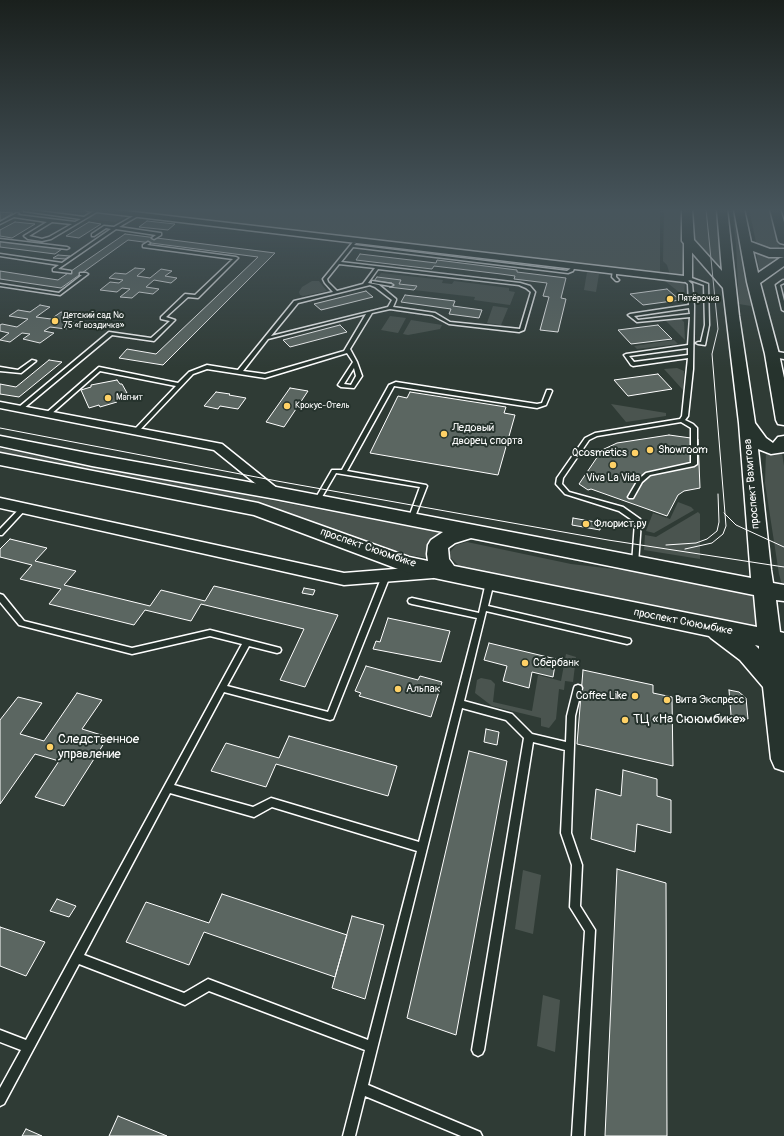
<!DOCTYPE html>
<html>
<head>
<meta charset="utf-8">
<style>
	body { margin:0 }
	canvas { display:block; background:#2f3b35 }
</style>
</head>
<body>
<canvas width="784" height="1136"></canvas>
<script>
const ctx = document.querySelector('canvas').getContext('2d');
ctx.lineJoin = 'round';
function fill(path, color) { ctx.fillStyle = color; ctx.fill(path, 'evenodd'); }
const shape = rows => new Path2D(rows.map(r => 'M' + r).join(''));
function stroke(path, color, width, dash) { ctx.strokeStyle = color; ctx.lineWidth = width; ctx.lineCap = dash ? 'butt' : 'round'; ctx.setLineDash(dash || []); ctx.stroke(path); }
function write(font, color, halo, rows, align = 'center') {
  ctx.font = font + ' Pangolin,sans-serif'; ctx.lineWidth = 4; ctx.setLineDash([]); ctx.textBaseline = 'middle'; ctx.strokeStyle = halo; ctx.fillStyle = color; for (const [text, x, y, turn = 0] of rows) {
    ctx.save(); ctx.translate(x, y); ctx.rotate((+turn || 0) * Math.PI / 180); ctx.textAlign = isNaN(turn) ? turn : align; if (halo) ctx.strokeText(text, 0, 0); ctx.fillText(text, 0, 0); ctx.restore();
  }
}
const green = shape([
	[101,209,660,209,660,274],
	[664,209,682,209,686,274,670,275,667,265,663,261],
	[691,209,716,209,722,276,693,241],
	[732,209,735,209,744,276,750,294,751,306,739,304,736,245],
	[749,209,769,209,780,250,775,252,757,247],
	[96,213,125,217,116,222,87,219],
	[756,251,784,256,784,257,760,273],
	[587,272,599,274,596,292,584,290],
	[381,273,443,280,442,283,452,284,454,281,509,288,509,291,515,292,510,305,474,300,475,297,414,290,416,286,399,284,401,280,378,277],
	[675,280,682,280,685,283,684,296,665,281],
	[312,281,319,281,327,291,303,296,300,295,299,292,302,287],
	[493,306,508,308,501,325,487,323],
	[390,316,406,318,398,333,381,330],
	[681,319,684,322,685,340,666,321],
	[411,320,442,325,440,329,408,335,403,334],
	[674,340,678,344,637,349,634,346],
	[677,368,684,371,683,390,664,369],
	[611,404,666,413,666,416,626,422],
	[0,448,437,532,439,534,430,558,399,554,255,502,0,453],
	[766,451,775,453,782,453,784,466,784,586,782,585,779,574,765,483],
	[678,502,691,507,694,510,654,533,646,531,653,513,670,519],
	[698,512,700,514,700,559,644,550,645,535,656,537],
	[467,542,571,564,630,571,755,595,759,629,459,566,450,557,450,552,456,545],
	[566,654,576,657,573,682,565,681,564,690,559,689,556,719,549,728,541,726,541,718,492,706,475,693,477,680,481,678,491,680,495,684,493,702,532,711,538,675,561,681],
	[523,870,541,875,533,934,515,929],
	[543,995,560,1000,555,1052,537,1046]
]);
const building = shape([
	[0,212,1,212,13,213,0,221,0,212],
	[147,221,175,224,168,230,139,227,147,221],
	[15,222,35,224,12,238,0,236,0,230,15,222],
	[89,222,101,224,79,238,66,236,89,222],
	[125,234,275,253,163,365,119,358,127,349,156,354,258,257,128,240,61,288,0,279,0,271,58,280,125,234],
	[0,241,62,249,55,254,0,247,0,241],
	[360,254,436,263,437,260,517,270,517,272,566,278,561,298,566,299,558,332,540,330,549,297,543,296,547,283,514,279,515,276,501,274,434,266,432,269,356,260,360,254],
	[58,255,70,256,65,259,53,258,58,255],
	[135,268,145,269,137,276,150,278,161,269,172,271,165,276,177,278,171,283,154,280,146,287,159,289,153,294,139,292,132,298,120,297,130,289,122,288,117,292,100,290,110,282,119,283,123,280,109,278,115,273,126,274,135,268],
	[377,277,401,280,399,284,417,286,414,290,389,287,392,283,374,281,377,277],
	[667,289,680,300,643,305,630,294,667,289],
	[366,291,373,297,321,310,314,304,366,291],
	[405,295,455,301,453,306,482,310,479,318,449,314,451,309,401,302,405,295],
	[40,305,50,307,36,317,51,319,61,312,72,314,62,321,75,323,66,329,50,327,44,331,54,333,40,343,23,339,30,334,22,333,10,342,0,340,9,333,0,331,0,325,2,324,17,327,28,319,9,316,18,310,30,312,40,305],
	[340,325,347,332,290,347,283,340,340,325],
	[658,325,672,339,631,344,618,330,658,325],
	[49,360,62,362,19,397,0,394,0,384,16,387,49,360],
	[658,374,672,389,628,396,614,380,658,374],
	[117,380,120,384,122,384,127,393,123,394,125,398,116,400,117,402,100,407,99,405,89,408,81,390,91,387,91,385,117,380],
	[290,388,308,391,284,427,266,422,290,388],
	[216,392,230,394,229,395,246,398,238,409,220,406,218,409,204,406,216,392],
	[410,392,506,407,504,413,515,415,498,475,370,453,398,396,407,398,410,392],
	[669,435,698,439,700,488,684,491,678,495,667,516,591,489,588,490,579,484,602,450,617,443,669,435],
	[573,518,601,523,600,530,572,525,573,518],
	[10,539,47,548,35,561,76,571,64,585,150,606,161,590,205,601,214,586,338,615,305,687,280,680,304,629,201,604,191,621,145,610,134,625,49,604,61,589,20,579,32,565,0,557,0,549,10,539],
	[304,588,315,590,313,595,302,593,304,588],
	[388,618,450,631,441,662,373,649,376,641,380,642,388,618],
	[489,643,556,659,553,677,532,672,529,688,503,681,507,666,484,660,489,643],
	[366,666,418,680,420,676,442,682,431,717,359,696,361,693,355,691,366,666],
	[583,670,653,685,653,693,672,697,673,766,577,744,583,670],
	[729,690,739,692,746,698,748,719,731,715,729,690],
	[77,693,102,700,82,729,108,737,64,806,35,797,59,761,35,754,0,804,0,720,18,697,42,703,20,734,44,741,77,693],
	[486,729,499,732,497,745,484,742,486,729],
	[289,736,397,766,388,796,276,764,266,787,211,771,226,743,279,758,289,736],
	[469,751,507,761,456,1035,407,1018,469,751],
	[623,770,657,779,657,796,671,800,671,833,637,824,635,852,591,839,596,789,621,796,623,770],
	[617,869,666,883,667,1136,605,1136,617,869],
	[222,894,347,935,335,977,204,932,189,965,126,942,146,902,209,923,222,894],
	[57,899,76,906,69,917,50,911,57,899],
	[352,916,384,925,365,999,332,988,352,916],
	[0,927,45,942,26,976,0,966,0,927],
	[118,1116,167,1136,109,1136,118,1116],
	[26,1129,42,1136,22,1136,26,1129]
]);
const service = shape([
	[23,209,84,217,97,209,100,210,51,239,42,241,28,239,24,236,47,222,14,217,0,224,0,222,17,213,19,214,17,215,75,222,81,219,24,211,23,209],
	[52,222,72,224,49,237,42,239,29,236,52,222],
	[137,214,138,216,119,227,160,233,161,233,161,235,154,239,152,238,156,235,116,229,58,269,71,271,71,273,53,271,53,269,59,265,0,256,0,254,62,263,111,229,106,228,94,236,92,236,92,234,104,226,114,227,137,214],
	[0,239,67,247,69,248,67,249,0,241,0,239],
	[148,242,150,243,147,245,236,257,238,258,198,298,188,297,166,317,175,320,154,341,112,335,23,409,19,409,19,407,109,332,151,338,170,321,161,319,161,317,185,294,195,295,233,259,143,247,143,245,148,242],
	[353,242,356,243,354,245,567,271,570,269,572,265,575,266,573,271,568,273,353,247,341,262,520,283,530,286,535,292,524,330,519,332,449,324,432,315,390,309,372,313,350,349,357,362,362,376,354,388,341,387,338,385,353,362,347,353,265,378,207,369,193,374,138,432,136,433,134,432,134,430,176,386,100,371,50,415,46,415,45,414,99,367,178,383,189,372,207,365,238,370,294,301,333,292,325,283,323,279,353,242],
	[339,264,375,268,363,284,337,291,328,282,327,279,339,264],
	[378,269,519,285,526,288,531,292,520,329,450,322,435,313,393,307,396,300,396,299,379,285,368,283,378,269],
	[370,285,375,287,392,300,388,307,271,336,298,303,370,285],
	[366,314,344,351,265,374,243,371,268,339,366,314],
	[354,368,356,376,351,385,344,384,354,368],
	[613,270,616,271,616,277,619,280,618,281,616,281,612,277,613,270],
	[80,273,86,273,88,274,60,295,0,286,0,284,59,293,82,275,80,275,80,273],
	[687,277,689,277,708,284,709,325,705,345,698,344,696,343,698,342,701,342,705,325,704,285,687,279,687,277],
	[683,278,685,278,692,284,694,306,693,369,688,416,685,420,693,424,697,428,697,464,694,466,650,475,642,482,633,498,629,498,628,497,638,480,646,473,691,463,691,428,681,422,597,436,589,440,563,478,562,484,569,492,623,507,640,519,641,521,638,564,635,567,632,564,635,522,619,511,565,494,556,484,557,478,585,438,595,433,680,419,682,416,688,358,633,366,631,365,624,355,626,354,688,345,690,317,637,322,628,315,630,314,689,305,688,284,683,280,683,278],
	[689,308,690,314,638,320,634,316,689,308],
	[688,348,688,355,634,362,629,356,688,348],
	[783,280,784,280,784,283,780,285,784,301,784,311,782,310,776,285,783,280],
	[372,281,391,284,393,285,391,286,373,283,372,283,372,281],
	[32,360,36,361,21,373,0,371,0,367,18,370,32,360],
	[396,382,537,404,542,403,547,390,551,390,552,391,546,405,537,408,394,386,347,471,426,485,427,486,413,522,409,522,408,520,420,487,336,473,319,502,315,502,314,501,332,470,342,470,389,385,396,382],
	[22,506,26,506,27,508,2,535,0,535,0,529,22,506],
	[386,573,390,576,333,719,330,720,224,692,174,785,253,807,271,798,419,842,477,618,412,604,409,603,408,601,409,599,412,598,479,613,486,582,487,580,490,579,493,580,494,582,488,606,630,639,631,641,630,643,627,644,486,611,464,701,512,714,532,734,566,742,567,716,574,688,575,686,578,685,581,686,582,688,575,716,571,833,582,865,580,906,595,930,584,1136,572,1136,585,931,570,907,572,865,561,833,565,750,533,742,484,1050,482,1054,478,1056,474,1054,472,1050,524,738,506,720,462,708,368,1085,480,1132,482,1136,461,1136,365,1096,355,1136,343,1136,365,1050,209,991,185,1005,79,964,4,1104,0,1106,0,1088,21,1050,0,1042,0,1030,26,1040,242,644,210,636,132,654,19,625,0,602,0,594,3,595,24,621,132,648,210,630,280,648,281,650,280,652,277,653,249,646,227,686,328,712,382,576,386,573],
	[170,793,254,817,272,807,417,851,368,1040,208,979,184,993,84,955,170,793]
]);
const minor = shape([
	[84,209,108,209,684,276,684,241,688,239,692,241,692,278,691,280,684,282,88,211,84,209],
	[772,351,784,353,784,359,768,356,767,354,772,351],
	[0,402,222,444,283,493,281,496,276,497,271,496,214,450,0,408,0,402],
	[0,498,344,573,433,566,438,568,441,572,438,576,433,578,344,585,0,508,0,498]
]);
const secondary = shape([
	[682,209,692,209,694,240,722,271,717,209,727,209,739,316,755,423,766,438,773,443,778,437,784,436,784,452,771,454,758,449,771,570,773,583,784,585,784,601,776,600,780,632,784,633,784,771,775,768,771,759,763,687,740,660,711,638,709,636,406,572,254,515,0,465,0,453,258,503,409,557,428,561,427,554,428,545,431,540,443,532,276,499,92,466,0,446,0,436,92,454,276,487,751,578,739,423,723,288,682,241,682,209],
	[471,538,754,595,757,627,454,566,449,559,448,548,455,543,471,538],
	[755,645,759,646,759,649,755,645],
	[734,209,744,209,751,242,770,249,784,249,784,257,769,257,753,251,758,273,780,258,784,257,784,266,760,283,779,354,784,378,784,425,778,424,776,420,765,354,747,282,734,209],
	[770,209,780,209,784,222,784,244,780,243,778,241,770,209]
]);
const tram = shape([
	[0,428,277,481,608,540,784,567],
	[724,513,736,525,784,547],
	[666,545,696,543,707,539,717,531,719,522,718,494],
	[685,549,712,543,723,534,726,526,712,354,718,329,706,209]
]);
const markers = [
	[670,299,4,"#ffd166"],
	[55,321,4,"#ffd166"],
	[108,398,4,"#ffd166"],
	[287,406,4,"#ffd166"],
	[444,434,4,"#ffd166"],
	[650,450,4,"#ffd166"],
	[635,453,4,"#ffd166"],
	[613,465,4,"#ffd166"],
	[586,524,4,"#ffd166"],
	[525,663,4,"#ffd166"],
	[398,689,4,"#ffd166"],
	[635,696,4,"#ffd166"],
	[667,700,4,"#ffd166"],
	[625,720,4,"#ffd166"],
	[50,747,4,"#ffd166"]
];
const farPoinames = [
	["Пятёрочка",678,299],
	["Детский сад №",63,316],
	["75 «Гвоздичка»",63,326],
	["Магнит",116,398],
	["Крокус-Отель",295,406]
];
const poiNames = [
	["Ледовый",452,428],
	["дворец спорта",452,441],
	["Showroom",658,450],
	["Qcosmetics",627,453,"right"],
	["Viva La Vida",613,478,"center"],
	["Флорист.ру",594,524],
	["Сбербанк",533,663],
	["Альпак",406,689],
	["Coffee Like",627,696,"right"],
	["Вита Экспресс",675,700]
];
const streetNames = [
	["проспект Вахитова",752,484,-95],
	["проспект Сююмбике",368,548,19],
	["проспект Сююмбике",683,622,11]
];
const nearPoinames = [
	["ТЦ «На Сююмбике»",633,720],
	["Следственное",58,740],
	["управление",58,755]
];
fill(green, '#4a544f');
fill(building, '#5b6661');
stroke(building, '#fff', 1);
stroke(service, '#fff', 3);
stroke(minor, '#fff', 3);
stroke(secondary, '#fff', 3);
fill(service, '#26332d');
fill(minor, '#26332d');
fill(secondary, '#26332d');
stroke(tram, '#fff', 1);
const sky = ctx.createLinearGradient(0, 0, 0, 368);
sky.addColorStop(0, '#1a201d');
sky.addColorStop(0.57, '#47555c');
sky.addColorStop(1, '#47555c00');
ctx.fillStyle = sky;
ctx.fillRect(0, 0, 784, 368);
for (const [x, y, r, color] of markers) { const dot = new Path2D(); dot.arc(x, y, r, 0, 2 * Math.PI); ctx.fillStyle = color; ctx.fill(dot); stroke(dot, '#26332d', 1.5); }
write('9px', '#fff', '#26332d', farPoinames, 'left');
write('11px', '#fff', '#26332d', poiNames, 'left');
write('11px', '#fff', '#26332d', streetNames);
write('13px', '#fff', '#26332d', nearPoinames, 'left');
</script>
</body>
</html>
